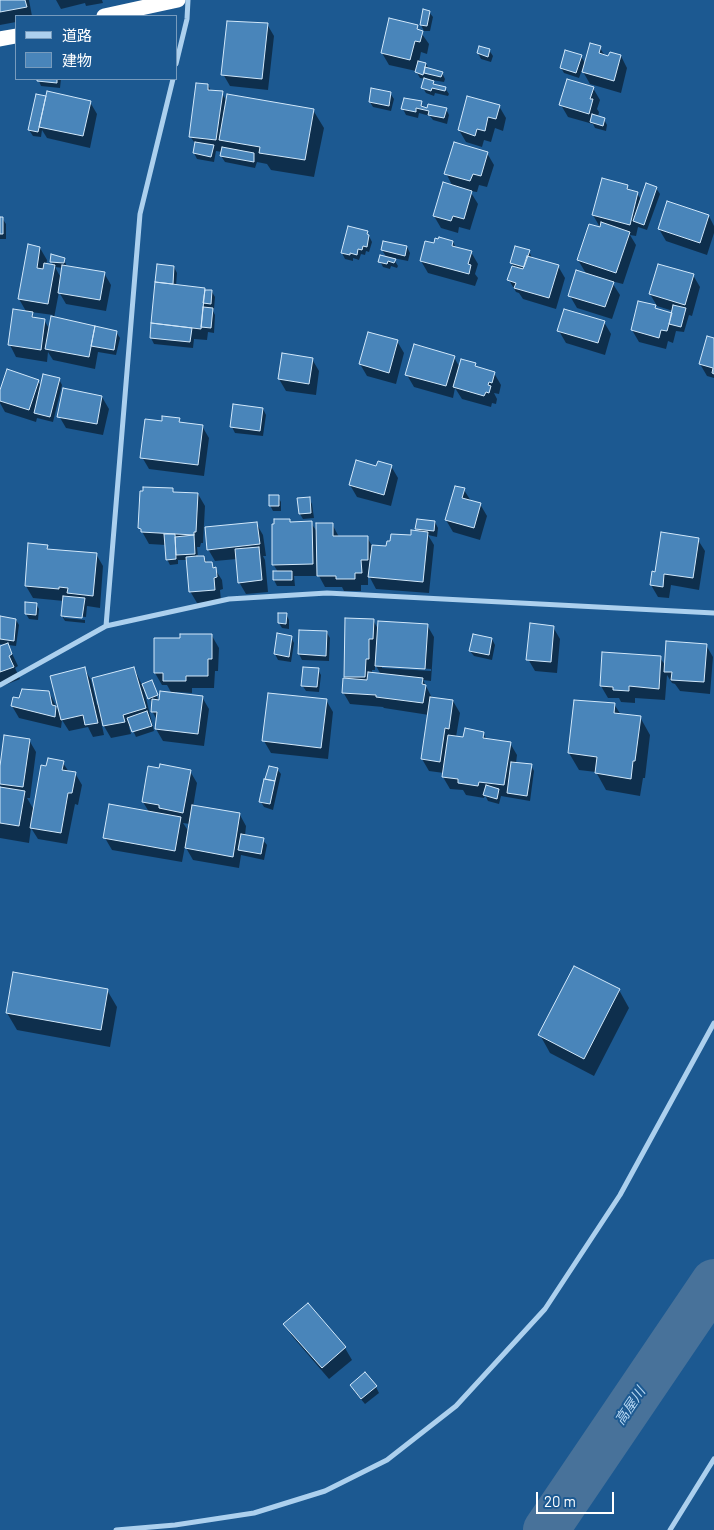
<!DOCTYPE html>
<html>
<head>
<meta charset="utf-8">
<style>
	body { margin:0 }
	#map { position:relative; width:714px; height:1530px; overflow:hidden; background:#1c5991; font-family:Barlow,"Noto Sans JP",sans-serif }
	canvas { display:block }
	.legend { position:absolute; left:15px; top:15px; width:162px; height:65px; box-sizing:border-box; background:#1c5991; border:1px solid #779bbd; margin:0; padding:6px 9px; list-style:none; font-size:15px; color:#fff }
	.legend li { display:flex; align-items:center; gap:10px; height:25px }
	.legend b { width:25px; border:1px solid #779bbd }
	.scale { position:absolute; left:536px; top:1492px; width:78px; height:22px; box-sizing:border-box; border:2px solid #fff; border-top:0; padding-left:6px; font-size:15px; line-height:18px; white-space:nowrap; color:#fff; -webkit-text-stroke:4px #1c5991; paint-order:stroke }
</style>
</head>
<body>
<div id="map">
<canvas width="714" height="1530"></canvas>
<ul class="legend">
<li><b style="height:6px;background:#acd0ee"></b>道路</li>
<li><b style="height:14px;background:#4985ba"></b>建物</li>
</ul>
<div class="scale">20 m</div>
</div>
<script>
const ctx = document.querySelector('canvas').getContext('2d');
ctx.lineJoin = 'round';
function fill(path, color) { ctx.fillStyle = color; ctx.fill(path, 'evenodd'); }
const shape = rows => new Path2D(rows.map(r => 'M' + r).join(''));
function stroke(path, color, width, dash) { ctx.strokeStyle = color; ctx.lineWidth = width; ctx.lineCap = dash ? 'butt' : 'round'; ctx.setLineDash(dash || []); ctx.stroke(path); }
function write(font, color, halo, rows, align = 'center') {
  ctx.font = font + ' Barlow,"Noto Sans JP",sans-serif'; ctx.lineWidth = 4; ctx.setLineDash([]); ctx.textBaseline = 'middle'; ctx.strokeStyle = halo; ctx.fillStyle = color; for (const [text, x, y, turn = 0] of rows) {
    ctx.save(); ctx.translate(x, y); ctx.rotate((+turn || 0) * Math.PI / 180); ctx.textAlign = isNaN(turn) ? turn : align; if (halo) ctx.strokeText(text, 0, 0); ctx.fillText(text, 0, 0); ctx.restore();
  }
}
const shadow = shape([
	[0,0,29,0,32,16,16,16,16,22,0,25],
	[56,0,102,0,103,3,86,6,85,3,61,9],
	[429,12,433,17,430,31,424,31,421,25],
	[267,24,274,36,268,90,230,86,223,74],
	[417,27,429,44,427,54,421,52,419,62,426,64,429,69,442,73,445,79,444,82,432,80,435,85,445,88,449,94,448,96,435,93,434,96,426,93,423,88,425,79,420,78,416,71,389,65,382,53],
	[600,48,605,56,621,56,627,68,621,93,590,84,582,70,579,78,564,73,561,68,581,56,585,63],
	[489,50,493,56,491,62,481,59,478,53],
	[38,79,61,79,60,88,41,86],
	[208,85,211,91,222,93,227,102,313,110,324,128,314,177,271,170,267,164,257,162,255,168,225,162,221,156,222,152,216,151,214,162,197,159,194,153,196,145,190,136],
	[593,88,600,100,597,109,599,112,598,117,604,119,607,125,606,131,595,128,593,124,568,117,561,105],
	[390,93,394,99,391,111,373,107,370,102],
	[90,102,97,114,90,148,47,138,42,130,41,137,33,136,29,130],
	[421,103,424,108,446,109,449,115,447,124,433,120,430,116,419,113,418,118,406,115,403,109],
	[499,106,506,118,503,131,495,128,491,142,484,140,482,147,466,142,459,130],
	[487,153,494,165,487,187,479,185,477,192,470,191,478,204,470,230,459,227,458,233,441,228,434,216,453,187,446,173],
	[627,186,630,191,637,193,642,201,656,188,660,194,647,230,638,227,636,236,630,235,636,245,623,284,611,281,620,295,612,319,577,308,570,296,587,275,578,260,601,229,593,215],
	[668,203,709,216,714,226,714,233,707,255,666,241,659,229],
	[0,218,2,218,6,224,6,239,0,239],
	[367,232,372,242,369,252,366,251,365,255,361,254,359,260,353,258,353,261,345,259,342,253],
	[453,242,456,248,471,252,478,264,475,274,478,278,475,286,428,273,421,261],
	[407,247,410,253,408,261,393,258,398,266,397,268,391,266,390,269,383,267,380,261,387,258,382,250],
	[40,248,47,260,46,265,54,266,51,261,64,259,67,267,104,273,111,285,106,311,66,304,59,292,54,318,116,332,120,338,116,355,98,352,95,369,53,360,48,352,47,362,16,357,10,345,27,313,19,299],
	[55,267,63,268,61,278],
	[31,312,53,315,50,330,44,320,35,319],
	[529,251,532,258,558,266,565,278,556,309,523,299,519,293,516,292,509,280,513,266,511,263],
	[158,265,174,267,177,273,176,286,204,289,206,291,212,292,215,297,214,309,212,309,215,315,214,333,208,332,207,340,194,339,193,348,154,344,151,338],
	[693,275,700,287,692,316,689,315,684,332,676,331,673,343,668,341,666,349,639,342,632,330,655,307,657,310,672,314,673,311,657,306,650,294],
	[604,322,611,334,605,355,566,343,559,331],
	[714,340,714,378,707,376,700,364],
	[397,341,404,353,396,384,367,376,360,364],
	[454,357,460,368,475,364,477,368,494,373,501,385,499,394,494,393,497,399,496,404,492,403,491,407,462,399,455,388,453,398,414,387,407,375],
	[312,359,319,371,316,395,286,391,279,379],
	[59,379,62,385,53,422,37,418,36,422,5,412,0,403,0,395,38,381,41,386],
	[102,397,109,409,103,435,66,428,59,416],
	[263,409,266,415,263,436,235,433,232,427],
	[179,420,181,424,202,426,209,438,204,476,149,469,142,457,163,423],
	[391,466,398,478,391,506,357,497,350,485,377,467],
	[172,490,174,493,198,494,205,506,203,543,201,543,200,547,197,547,198,557,204,557,208,564,211,563,222,580,223,589,220,590,221,601,197,603,190,591,187,560,178,560,178,564,170,565,167,559,166,545,149,544,140,528],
	[464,490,471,501,480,504,487,516,480,540,453,532,446,520],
	[278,497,281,502,281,511,273,511,270,505],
	[309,498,312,504,314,518,303,519,300,514],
	[435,522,438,528,437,537,428,535,434,545,429,593,376,589,368,574,368,585,361,585,361,591,344,591,342,587,325,587,319,576,294,576,295,586,277,586,274,580,274,572,278,572,273,564,290,523,311,523,318,533,332,524,339,537,367,537,372,546,388,548,419,532,417,528],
	[256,523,263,535,266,556,263,556,265,560,268,592,246,594,239,582,237,559,215,561,208,549],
	[698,540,705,551,699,590,671,585,669,598,658,597,651,585],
	[29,545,47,546,49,550,96,554,103,566,100,608,87,606,86,617,64,615,64,618,85,620,85,623,65,621,62,616,64,601,33,598,26,586],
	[36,604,39,609,38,620,29,619,26,614],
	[286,614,289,620,289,629,282,628,279,623],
	[0,618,16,620,19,625,16,646,8,645,18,666,15,668,20,679,0,687,0,647,6,645,0,644],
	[373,620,378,629,427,625,434,637,431,681,423,680,432,698,453,701,460,713,456,737,465,739,483,733,487,740,510,743,517,755,516,763,531,765,534,771,530,801,501,796,499,804,488,801,485,795,484,798,466,795,463,790,450,789,443,777,444,773,429,771,422,759,429,715,384,708,383,707,350,704,343,692,347,680,345,677],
	[375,664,380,673,372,673,372,670,375,670],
	[382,666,431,669,431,671,382,668],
	[553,627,560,639,557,673,535,671,528,659],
	[301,631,327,633,330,638,329,661,302,660,299,654],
	[212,636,219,648,218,671,215,671,214,688,192,688,192,693,176,692,176,694,202,697,209,709,204,746,163,741,156,729,157,720,152,711,153,705,145,689,144,690,154,731,136,737,131,726,129,727,131,734,111,738,101,721,104,735,93,737,88,727,69,731,62,720,61,728,19,718,12,706,20,699,49,692,61,716,84,668,91,680,97,705,99,704,134,668,142,685,151,681,159,702,172,694,167,685,162,685,155,673,181,639],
	[291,637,294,643,291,662,278,660,275,654],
	[492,639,495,645,492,660,474,656,470,651],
	[706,645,713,657,710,694,680,691,675,684,672,683,667,675,665,700,635,698,635,703,621,702,619,698,608,698,601,686,660,658,666,666],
	[318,670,321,675,319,692,306,691,302,685],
	[326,700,333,712,328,759,271,753,264,741],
	[614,704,621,715,640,717,650,735,645,778,643,778,640,796,606,790,596,772,579,770,569,753],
	[29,740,36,752,30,798,27,798,34,810,47,767,63,763,69,772,75,773,82,785,78,805,75,804,67,844,38,839,31,828,29,843,0,838,0,788,2,788,0,785,0,775],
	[149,767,190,771,197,783,193,807,240,815,246,826,245,836,263,840,267,845,264,860,241,855,239,868,193,860,185,846,182,862,112,850,105,838,149,812,143,802],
	[183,823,190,824,189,832],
	[270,767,277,769,281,774,273,810,264,807,261,802],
	[107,990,117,1007,110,1047,17,1030,7,1013],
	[619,990,629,1008,594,1076,550,1053,540,1035],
	[308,1304,345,1348,352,1360,329,1379,292,1336,285,1324],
	[376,1387,379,1393,365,1404,354,1391]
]);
const river = shape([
	[546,1530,714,1282]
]);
const building = shape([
	[0,0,25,0,27,7,0,12,0,0],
	[423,9,430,11,427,26,420,25,423,9],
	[389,18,418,25,417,29,423,31,420,42,415,41,410,60,381,53,389,18],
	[227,21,268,23,262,79,221,75,227,21],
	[590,43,601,46,599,53,608,56,610,52,621,55,614,81,582,72,590,43],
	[479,46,490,49,488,57,477,53,479,46],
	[565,50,582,55,576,73,560,68,565,50],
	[418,61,426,63,423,75,415,72,418,61],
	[425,67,443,72,441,77,424,73,425,67],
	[424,78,434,81,433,84,446,87,445,91,432,88,431,91,421,88,424,78],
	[37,79,57,79,57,83,37,81,37,79],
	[567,79,594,87,590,99,593,99,589,114,559,105,567,79],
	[196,83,208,84,208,90,223,91,216,140,189,137,196,83],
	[371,88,391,92,389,106,369,102,371,88],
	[47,91,91,101,83,136,39,127,47,91],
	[36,94,46,96,38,132,28,130,36,94],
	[227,94,314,109,305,160,259,153,260,147,219,140,227,94],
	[467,96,500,105,496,119,488,117,485,131,477,129,475,136,458,130,467,96],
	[404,98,422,101,421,106,427,108,428,104,447,108,444,118,428,115,429,111,416,108,416,112,401,109,404,98],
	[592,114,605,118,603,126,590,122,592,114],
	[195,142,214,145,211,157,193,153,195,142],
	[454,142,488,152,481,176,473,174,470,181,444,174,454,142],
	[222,147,254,153,254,162,220,156,222,147],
	[602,178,628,185,627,189,638,192,630,225,592,215,602,178],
	[443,182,472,191,464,219,453,216,451,221,433,216,443,182],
	[646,183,657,187,644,225,633,221,646,183],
	[667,201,709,215,700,243,658,229,667,201],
	[0,217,3,217,3,234,0,234,0,217],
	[601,222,630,232,616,273,577,260,589,224,600,227,601,222],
	[348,226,368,231,367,234,369,235,367,247,363,246,362,250,358,249,357,255,350,253,350,255,341,253,348,226],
	[439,237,453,241,452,246,472,251,468,264,471,265,469,274,420,261,425,241,434,243,435,238,438,239,439,237],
	[383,241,407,246,405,256,381,250,383,241],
	[28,244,40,247,37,268,43,269,44,263,55,265,48,304,18,299,28,244],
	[515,246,530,250,524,267,510,263,515,246],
	[51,254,65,258,64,263,50,262,51,254],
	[380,255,396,259,394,263,388,261,387,264,378,262,380,255],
	[527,256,559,265,549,298,514,288,516,283,507,280,512,266,523,269,527,256],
	[157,264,174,266,173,284,155,282,157,264],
	[658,264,694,274,685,305,649,294,658,264],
	[62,265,105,272,100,300,58,293,62,265],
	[576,270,614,282,605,307,568,296,576,270],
	[155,282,205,288,201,329,151,323,155,282],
	[205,290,212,290,211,304,203,303,205,290],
	[638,301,656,305,655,308,672,313,667,331,661,330,659,338,631,330,638,301],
	[673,305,686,308,681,327,669,324,673,305],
	[203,307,213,308,211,328,201,327,203,307],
	[13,309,33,312,32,317,45,319,41,350,8,345,13,309],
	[564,309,605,321,598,343,557,331,564,309],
	[51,316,95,326,89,357,45,349,51,316],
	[151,323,192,328,190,342,150,338,151,323],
	[95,326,117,331,114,350,91,346,95,326],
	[368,332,398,340,389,373,359,364,368,332],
	[707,336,714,338,714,374,712,373,713,368,699,364,707,336],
	[414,344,455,356,446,386,405,375,414,344],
	[282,353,313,358,309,384,278,379,282,353],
	[461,359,476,363,475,366,495,372,492,383,489,382,488,385,491,386,489,393,486,392,484,396,453,387,461,359],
	[7,369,39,380,29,410,0,401,0,390,7,369],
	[43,374,60,378,50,417,34,413,43,374],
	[63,388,102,396,97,424,57,417,63,388],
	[233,404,263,408,260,431,230,427,233,404],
	[162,416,180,418,179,422,203,425,198,465,140,458,145,419,162,421,162,416],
	[356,460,376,466,378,461,392,465,384,495,349,485,356,460],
	[455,486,465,488,462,498,481,503,474,528,445,520,455,486],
	[143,487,173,488,173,492,198,493,196,532,194,532,194,535,141,532,141,529,138,528,140,491,143,491,143,487],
	[269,495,279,495,279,506,269,506,269,495],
	[310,497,311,513,299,514,297,498,310,497],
	[274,519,290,519,290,522,312,521,313,564,272,565,272,524,274,524,274,519],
	[417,519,435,521,434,531,415,529,417,519],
	[257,522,260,544,207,550,205,527,257,522],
	[316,523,333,523,333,536,368,536,368,560,361,560,362,573,355,573,355,579,336,579,336,576,317,576,316,523],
	[411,530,428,532,423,582,368,577,372,545,386,546,387,541,390,541,391,534,411,535,411,530],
	[661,532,699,538,693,578,664,574,663,587,650,585,652,571,655,572,661,532],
	[164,534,175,534,176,559,166,560,164,534],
	[194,535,195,554,176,555,175,537,194,535],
	[28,543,48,545,47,549,97,553,93,596,67,593,68,588,59,587,59,589,25,586,28,543],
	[259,547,262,580,238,583,235,549,259,547],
	[197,556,204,556,205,562,212,562,213,568,216,567,217,577,214,578,215,590,189,592,186,557,197,556],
	[273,571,292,571,292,580,273,580,273,571],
	[63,596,85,598,82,618,61,616,63,596],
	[25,602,37,603,36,615,25,614,25,602],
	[278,613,287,613,286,624,278,623,278,613],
	[0,616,16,619,14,641,0,639,0,616],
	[345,618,374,619,373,639,369,639,369,659,366,659,365,677,344,677,345,618],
	[378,621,428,624,425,669,375,666,378,621],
	[530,623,554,626,551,662,526,660,530,623],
	[299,630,327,631,326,656,298,654,299,630],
	[277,633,292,636,289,657,274,654,277,633],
	[180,634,212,634,212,659,208,659,208,676,186,676,186,681,163,681,163,673,154,673,154,638,180,638,180,634],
	[473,634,492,638,489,655,469,651,473,634],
	[666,641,707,644,704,682,671,680,672,672,664,672,666,641],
	[8,643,12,654,9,656,14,667,0,672,0,646,8,643],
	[602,652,661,656,659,689,629,686,629,691,613,690,613,687,600,686,602,652],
	[85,667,98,723,85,725,83,715,61,720,50,676,85,667],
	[134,667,146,708,123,715,125,722,103,726,92,678,134,667],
	[303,667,319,668,317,687,301,686,303,667],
	[368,672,423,678,422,684,426,685,423,703,376,697,376,695,342,693,343,678,367,680,368,672],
	[152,680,158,695,148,699,142,684,152,680],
	[22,689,49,691,52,705,56,706,55,717,11,706,13,697,19,698,22,689],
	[160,691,203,696,198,734,155,729,157,712,151,712,152,699,159,700,160,691],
	[268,693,327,699,321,748,262,741,268,693],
	[430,697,453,700,449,729,445,728,440,762,421,759,430,697],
	[574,700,615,703,614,713,641,716,635,761,633,761,631,779,595,773,597,757,568,753,574,700],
	[147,711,152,726,132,732,127,718,147,711],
	[465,728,484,732,483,738,511,742,504,785,479,782,478,786,458,783,458,779,442,777,448,735,463,737,465,728],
	[4,735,30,739,23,787,0,784,0,766,4,735],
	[48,758,64,761,62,770,76,772,72,793,68,793,61,833,30,828,41,765,46,766,48,758],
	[511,762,532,764,527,796,507,793,511,762],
	[160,764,191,770,183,813,159,808,159,805,142,802,148,766,159,768,160,764],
	[269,766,278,768,275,781,265,779,269,766],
	[264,779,275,781,270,804,259,802,264,779],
	[486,785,499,789,497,799,483,795,486,785],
	[0,787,25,791,19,826,0,823,0,787],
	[109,804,181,817,175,851,103,838,109,804],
	[192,805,240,813,233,857,185,848,192,805],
	[241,834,264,838,261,854,238,850,241,834],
	[574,966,620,989,584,1059,538,1035,574,966],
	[13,972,108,989,101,1030,6,1013,13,972],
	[308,1303,346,1347,322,1368,283,1324,308,1303],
	[365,1372,377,1386,361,1399,350,1385,365,1372]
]);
const street = shape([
	[176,64,187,19,188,0],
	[106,626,140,214,173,79],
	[0,685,106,626,229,599,327,593,714,613],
	[116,1530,175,1525,254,1513,325,1491,387,1460,456,1406,545,1309,620,1195,714,1023],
	[670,1530,714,1459]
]);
const highway = shape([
	[104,16,178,0],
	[0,39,16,36]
]);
const waterNames = [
	["高屋川",630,1406,-56]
];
fill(shadow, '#0007');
stroke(river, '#48729a', 46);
fill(building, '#4985ba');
stroke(building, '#d2e8fa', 1);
stroke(street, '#acd0ee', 5);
stroke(highway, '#fff', 15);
write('italic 14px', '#b8d9f5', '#1c5991', waterNames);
</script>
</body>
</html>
